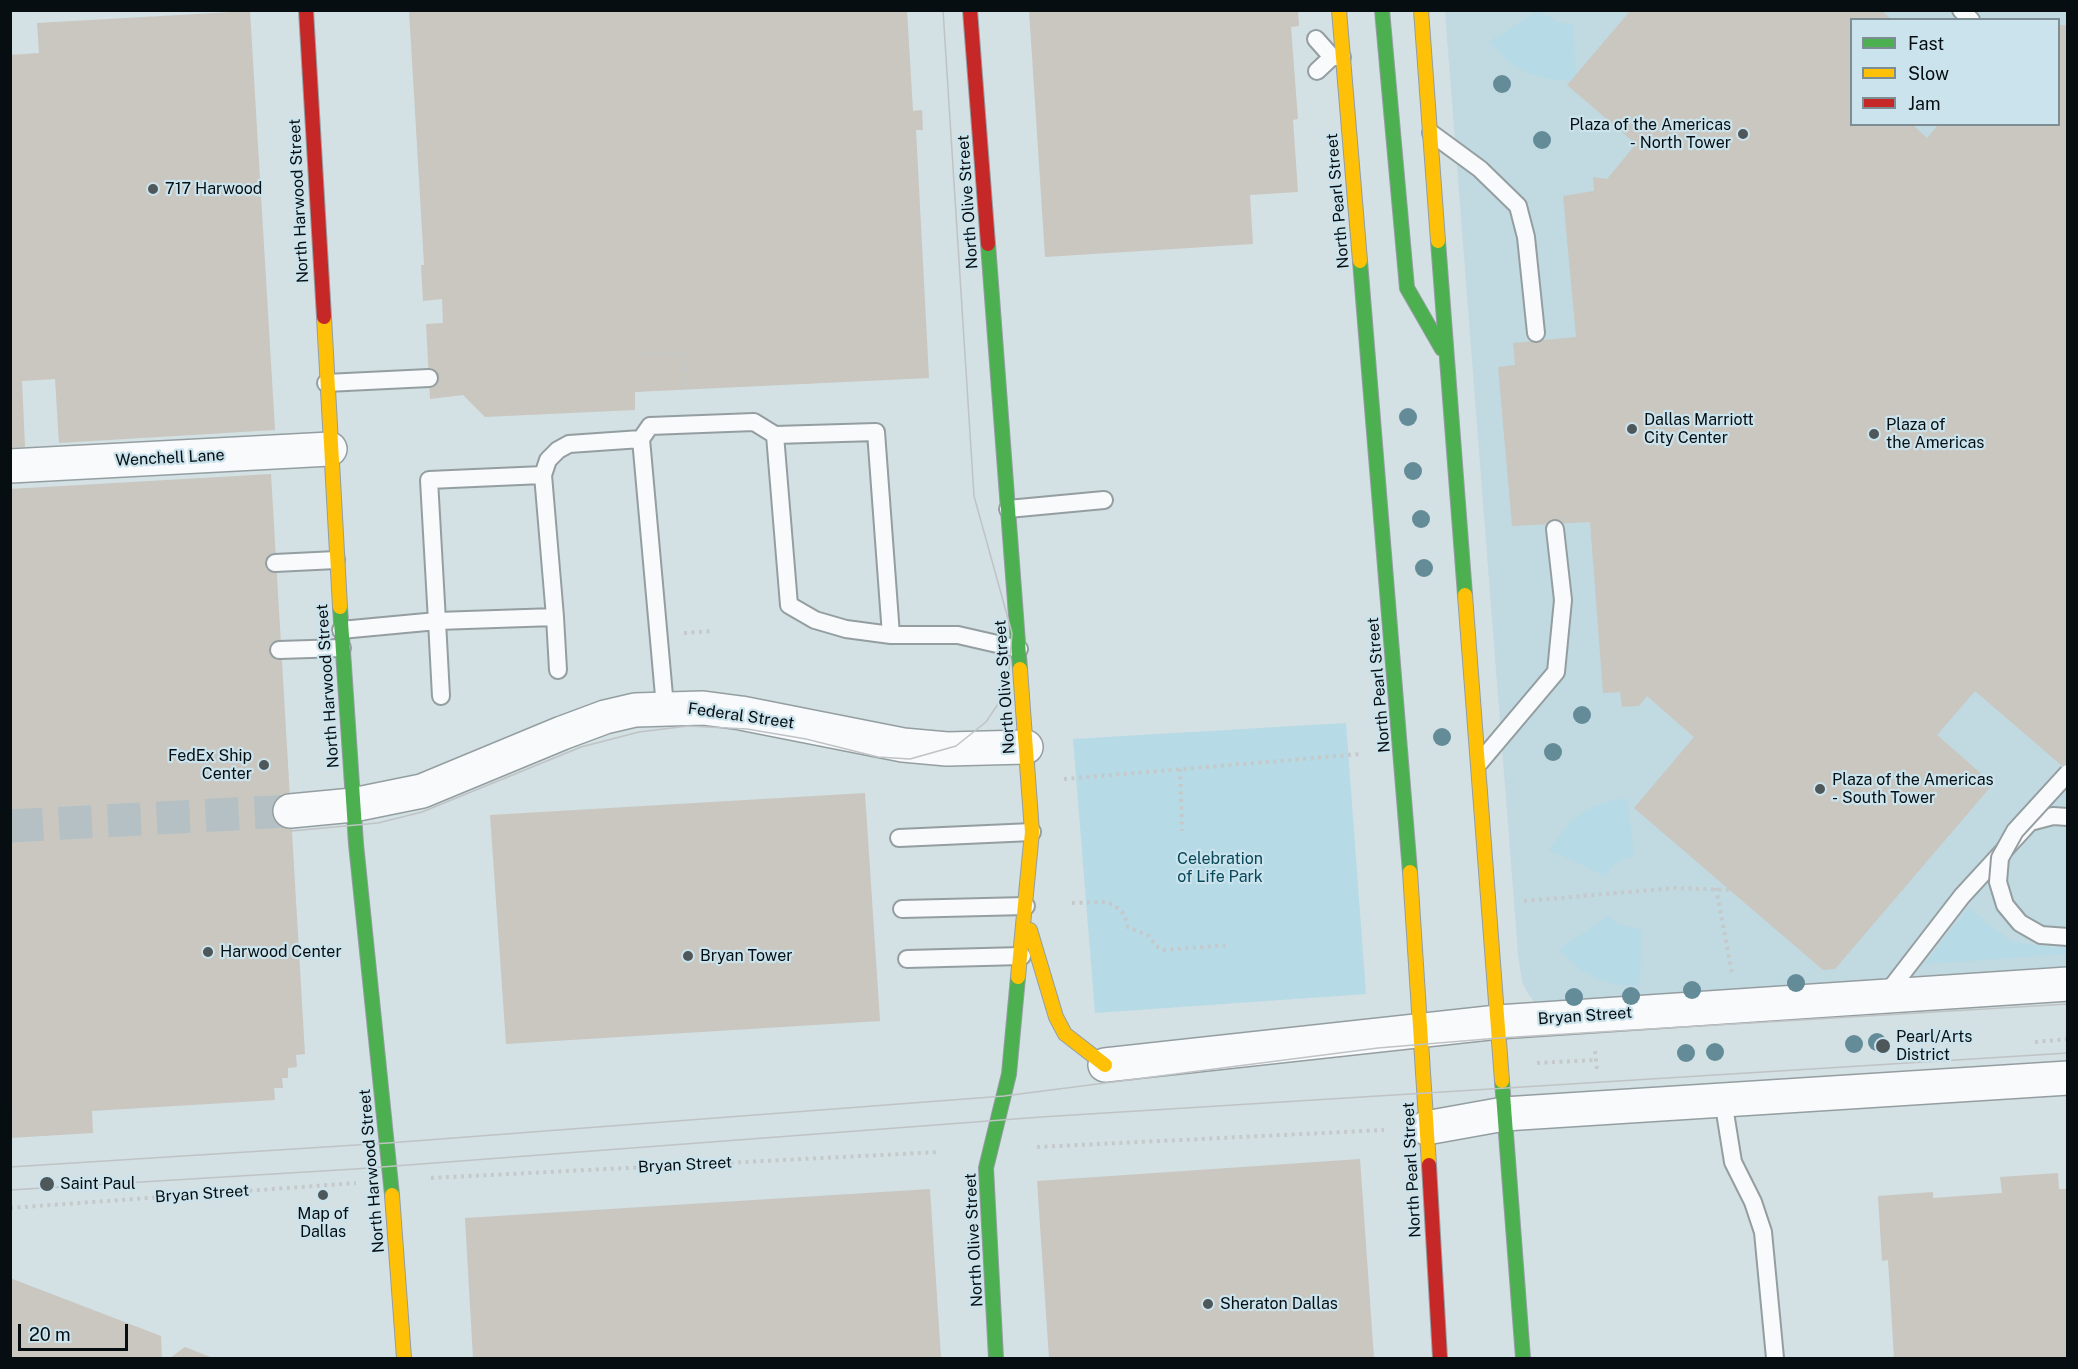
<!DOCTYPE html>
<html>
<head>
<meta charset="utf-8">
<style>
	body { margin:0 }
	#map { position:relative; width:2078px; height:1369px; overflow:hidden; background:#d3e0e4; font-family:"Public Sans",sans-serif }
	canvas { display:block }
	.frame { position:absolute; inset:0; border:12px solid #060e11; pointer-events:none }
	.legend { position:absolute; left:1850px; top:18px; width:210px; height:108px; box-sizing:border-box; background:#cbe3ec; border:2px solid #7c8e94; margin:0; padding:8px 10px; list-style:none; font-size:18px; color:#060e11 }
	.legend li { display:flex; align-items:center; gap:12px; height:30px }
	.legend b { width:30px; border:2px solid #7c8e94 }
	.scale { position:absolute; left:18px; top:1324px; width:110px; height:27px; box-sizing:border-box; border:3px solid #060e11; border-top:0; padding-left:8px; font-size:18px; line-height:21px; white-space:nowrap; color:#060e11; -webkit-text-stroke:4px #cbe3ec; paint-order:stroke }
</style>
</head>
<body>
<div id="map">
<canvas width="2078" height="1369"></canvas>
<div class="frame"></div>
<ul class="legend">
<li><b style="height:8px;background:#4caf50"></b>Fast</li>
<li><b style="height:8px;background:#ffc107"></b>Slow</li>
<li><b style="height:8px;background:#c62828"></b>Jam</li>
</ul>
<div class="scale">20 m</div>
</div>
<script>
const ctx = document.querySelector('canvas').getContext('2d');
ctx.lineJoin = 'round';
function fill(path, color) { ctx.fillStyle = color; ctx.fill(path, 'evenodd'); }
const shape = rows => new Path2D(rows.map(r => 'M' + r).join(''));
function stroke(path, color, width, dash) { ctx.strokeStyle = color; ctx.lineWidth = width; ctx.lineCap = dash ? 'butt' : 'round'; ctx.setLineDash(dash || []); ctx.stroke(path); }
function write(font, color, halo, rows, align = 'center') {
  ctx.font = font + ' "Public Sans",sans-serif'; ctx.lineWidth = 4.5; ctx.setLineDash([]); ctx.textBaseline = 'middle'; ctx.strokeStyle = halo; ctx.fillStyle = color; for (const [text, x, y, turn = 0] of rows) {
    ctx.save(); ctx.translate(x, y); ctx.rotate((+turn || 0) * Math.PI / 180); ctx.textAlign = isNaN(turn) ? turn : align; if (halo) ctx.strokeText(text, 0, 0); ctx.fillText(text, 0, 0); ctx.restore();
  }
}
const built = shape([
	[1445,11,2067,11,2067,975,1548,1008,1535,1002,1529,995,1522,982,1518,954],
	[1852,20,2058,20,2058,124,1852,124]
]);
const green = shape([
	[1538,11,1560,23,1573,24,1577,81,1550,79,1530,74,1511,64,1489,42],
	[1346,723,1366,994,1095,1013,1073,739],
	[1627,798,1634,856,1622,859,1612,866,1606,876,1549,850,1569,823,1586,810,1606,802],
	[1968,908,2012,942,2057,948,2067,946,2067,954,1925,964],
	[1609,916,1618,924,1641,930,1640,986,1619,985,1599,979,1580,970,1559,949]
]);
const building = shape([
	[409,10,907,10,913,111,922,110,923,130,916,130,929,378,635,392,635,410,485,417,463,395,430,399,426,324,443,323,442,299,423,301,421,265,424,265],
	[1029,10,1298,10,1299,26,1291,27,1298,119,1293,120,1298,192,1250,195,1253,244,1045,257],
	[1631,10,1881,10,1892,20,1852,20,1852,124,1912,124,1927,138,1939,124,2058,124,2058,25,2068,25,2068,771,1975,691,1937,735,1993,784,1835,969,1823,970,1634,808,1694,737,1647,696,1639,706,1622,707,1620,692,1603,693,1590,522,1512,526,1498,367,1515,365,1513,343,1576,337,1563,196,1594,191,1593,177,1607,179,1636,144,1567,85],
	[250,11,275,430,59,443,55,379,22,381,25,447,10,448,10,55,39,53,37,23],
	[271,474,305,1054,296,1055,297,1067,288,1068,288,1078,282,1078,283,1088,274,1088,275,1100,92,1111,93,1133,10,1138,10,489],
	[865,793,880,1021,506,1044,490,815],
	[1360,1159,1374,1358,1049,1358,1037,1181],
	[2058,1173,2059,1189,2068,1189,2068,1358,1894,1358,1888,1260,1882,1261,1878,1196,1933,1192,1933,1198,2002,1193,2000,1177],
	[930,1189,941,1358,473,1358,465,1218],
	[10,1278,161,1336,162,1358,10,1358],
	[185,1347,213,1358,170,1358]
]);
const streetTunnel = shape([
	[10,826,290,811]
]);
const path = shape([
	[633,354,685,353,687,390],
	[684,633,714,631],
	[1180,769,1182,831],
	[1064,779,1361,754],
	[1716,888,1732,973],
	[1524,901,1675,888,1729,890],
	[1072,903,1106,902,1114,905,1124,914,1128,927,1149,936,1156,946,1164,950,1229,945],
	[2035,1042,2068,1039],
	[1595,1051,1597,1070,1600,1070],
	[1537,1063,1596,1060],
	[10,1109,15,1109,16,1137],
	[1037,1147,1384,1130],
	[431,1178,940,1152],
	[10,1208,356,1183]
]);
const lane = shape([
	[1961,10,1971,20],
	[1316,39,1332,57],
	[1317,71,1332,57,1342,57],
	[1431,133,1480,169,1518,206,1526,237,1536,333],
	[326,383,429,378],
	[641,439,650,426,754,422,775,435],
	[543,475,548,460,558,450,569,444,641,439,665,707],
	[1008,509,1104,500],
	[275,563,336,560],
	[555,617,558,670],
	[341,630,437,621,555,617,543,475,429,480,437,621,441,696],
	[891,635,876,432,775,435,789,605,815,620,846,629,891,635,958,635,1019,649],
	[279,650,342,648],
	[1480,762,1556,672,1563,600,1555,529],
	[899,838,1032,832],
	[902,909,1026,906],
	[907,959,1022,956],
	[1884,997,1962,896,2030,822,2053,816,2068,817],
	[1723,1100,1733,1162,1753,1202,1763,1232,1775,1358]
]);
const street = shape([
	[10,466,330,449],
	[290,811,353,805,422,791,562,733,605,717,635,710,703,708,741,713,903,745,947,749,1026,747],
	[1105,1065,1498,1022,2068,984],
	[1426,1128,1504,1114,2068,1078]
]);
const fast = shape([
	[1382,10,1407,288,1442,349],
	[1438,241,1465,595],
	[988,244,1020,669],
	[1360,261,1410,872],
	[340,607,356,844,392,1195],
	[1502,1081,1523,1358],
	[996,1358,986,1168,1009,1074,1018,977]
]);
const slow = shape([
	[1339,10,1360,261],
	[1421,10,1438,241],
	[324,317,340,607],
	[1465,595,1502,1081],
	[1410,872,1429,1165],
	[1030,930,1056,1017,1065,1034,1105,1065],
	[1018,977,1032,832,1020,669],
	[392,1195,404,1358]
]);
const jam = shape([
	[306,10,324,317],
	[970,10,988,244],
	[1429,1165,1440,1358]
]);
const tram = shape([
	[291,831,378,823,422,812,581,747,639,732,688,726,747,729,806,739,878,757,910,759,956,746,986,722,1002,698,1008,684,1012,633,974,496,943,10],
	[10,1167,388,1143,1004,1096,1378,1048,1499,1038,2068,1004],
	[10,1190,355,1169,1041,1117,2068,1053]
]);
const laneBridge = shape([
	[2068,773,2015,831,2000,858,1998,882,2005,905,2020,923,2041,935,2068,937]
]);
const trees = [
	[1502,84],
	[1542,140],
	[1408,417],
	[1413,471],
	[1421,519],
	[1424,568],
	[1582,715],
	[1442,737],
	[1553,752],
	[1796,983],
	[1692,990],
	[1631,996],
	[1574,997],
	[1877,1042],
	[1854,1044],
	[1715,1052],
	[1686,1053]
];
const markers = [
	[1743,134,6,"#4e585b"],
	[153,189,6,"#4e585b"],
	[1632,429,6,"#4e585b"],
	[1874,434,6,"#4e585b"],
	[264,765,6,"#4e585b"],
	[1820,789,6,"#4e585b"],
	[208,952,6,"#4e585b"],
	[688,956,6,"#4e585b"],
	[1883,1046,8,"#4e585b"],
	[47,1184,8,"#4e585b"],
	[323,1195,6,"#4e585b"],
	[1208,1304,6,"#4e585b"]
];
const poiNames = [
	["Plaza of the Americas",1731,125,"right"],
	["- North Tower",1731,143,"right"],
	["717 Harwood",165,189],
	["Dallas Marriott",1644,420],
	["City Center",1644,438],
	["Plaza of",1886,425],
	["the Americas",1886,443],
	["FedEx Ship",252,756,"right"],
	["Center",252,774,"right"],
	["Plaza of the Americas",1832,780],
	["- South Tower",1832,798],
	["Harwood Center",220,952],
	["Bryan Tower",700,956],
	["Pearl/Arts",1896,1037],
	["District",1896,1055],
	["Saint Paul",60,1184],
	["Map of",323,1214,"center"],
	["Dallas",323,1232,"center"],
	["Sheraton Dallas",1220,1304]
];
const streetNames = [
	["North Harwood Street",299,201,-93],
	["North Pearl Street",1338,201,-95],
	["North Olive Street",968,202,-94],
	["Wenchell Lane",170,458,-3],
	["North Pearl Street",1379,685,-95],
	["North Harwood Street",328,686,-94],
	["North Olive Street",1005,687,-94],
	["Federal Street",741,716,8],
	["Bryan Street",1585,1016,-4],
	["Bryan Street",685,1165,-3],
	["North Pearl Street",1412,1170,-93],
	["North Harwood Street",372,1171,-95],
	["Bryan Street",202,1194,-4],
	["North Olive Street",974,1240,-93]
];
const parkNames = [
	["Celebration",1220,859],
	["of Life Park",1220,877]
];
fill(built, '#c1d9e1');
fill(green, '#b6dae6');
fill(building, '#c9c7c0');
stroke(streetTunnel, '#b4c0c4', 33, [33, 16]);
stroke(lane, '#949ea1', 20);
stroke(street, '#949ea1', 36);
stroke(fast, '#949ea1', 16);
stroke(slow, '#949ea1', 16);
stroke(jam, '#949ea1', 16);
stroke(path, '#c5c9ca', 4, [3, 4.5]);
stroke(lane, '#f8fafb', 16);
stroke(street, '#f8fafb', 33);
stroke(fast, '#4caf50', 14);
stroke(slow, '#ffc107', 14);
stroke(jam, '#c62828', 14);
stroke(tram, '#bfc3c4', 1.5);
stroke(laneBridge, '#949ea1', 20, []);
stroke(laneBridge, '#f8fafb', 16);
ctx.fillStyle = '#638c98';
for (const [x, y] of trees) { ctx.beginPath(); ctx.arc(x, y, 9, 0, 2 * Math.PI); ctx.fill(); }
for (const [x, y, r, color] of markers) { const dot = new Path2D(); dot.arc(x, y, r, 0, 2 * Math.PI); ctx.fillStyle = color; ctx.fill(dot); stroke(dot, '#cbe3ec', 2); }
write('16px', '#060e11', '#cbe3ec', poiNames, 'left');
write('16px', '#060e11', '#cbe3ec', streetNames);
write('16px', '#074859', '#cbe3ec', parkNames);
</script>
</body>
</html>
